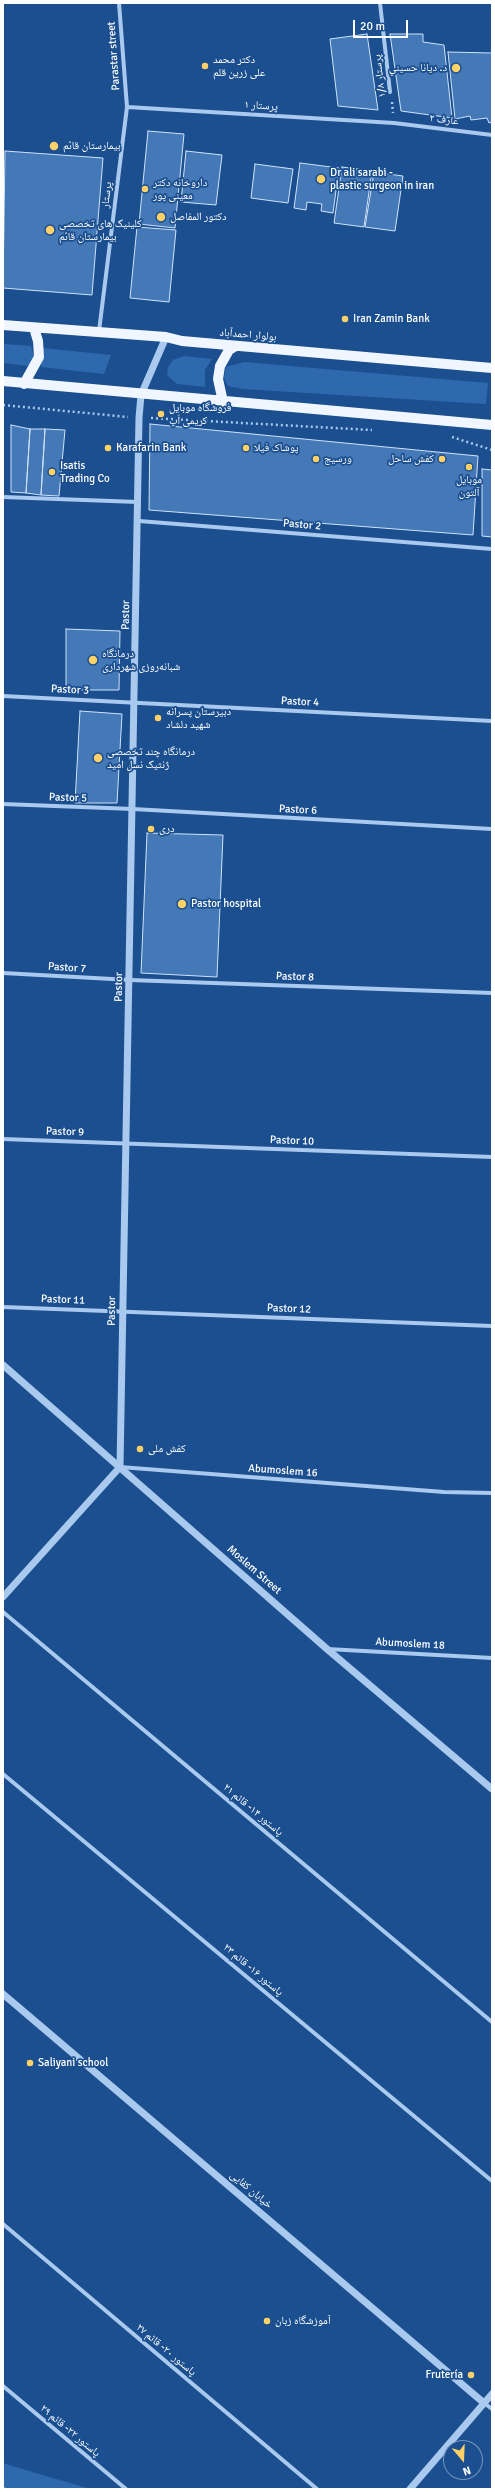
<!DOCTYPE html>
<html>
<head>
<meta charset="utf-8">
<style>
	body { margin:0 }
	#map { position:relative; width:495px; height:2492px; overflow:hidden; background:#1b4f8f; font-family:Signika,sans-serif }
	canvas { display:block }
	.frame { position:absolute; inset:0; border:4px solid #fff; pointer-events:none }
	.north { position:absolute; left:443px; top:2440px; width:40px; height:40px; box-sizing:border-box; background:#1b4f8f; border:1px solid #7695bc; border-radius:50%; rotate:161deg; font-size:11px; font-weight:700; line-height:16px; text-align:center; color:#fff }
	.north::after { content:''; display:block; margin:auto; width:14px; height:18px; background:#ffd166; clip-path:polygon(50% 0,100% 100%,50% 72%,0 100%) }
	.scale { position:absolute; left:353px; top:20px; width:55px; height:18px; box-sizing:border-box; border:2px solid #fff; border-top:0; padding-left:5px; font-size:12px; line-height:14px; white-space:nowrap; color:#fff; -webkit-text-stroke:3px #1b4f8f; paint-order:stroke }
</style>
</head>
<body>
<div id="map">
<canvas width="495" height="2492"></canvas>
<div class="frame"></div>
<div class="north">N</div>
<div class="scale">20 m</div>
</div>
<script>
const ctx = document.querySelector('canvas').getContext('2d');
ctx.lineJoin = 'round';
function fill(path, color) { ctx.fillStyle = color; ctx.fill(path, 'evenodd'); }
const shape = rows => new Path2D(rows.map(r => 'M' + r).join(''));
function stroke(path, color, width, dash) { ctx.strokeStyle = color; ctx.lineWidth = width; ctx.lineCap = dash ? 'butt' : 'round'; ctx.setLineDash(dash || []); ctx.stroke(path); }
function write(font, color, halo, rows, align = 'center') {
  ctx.font = font + ' Signika,"Noto Naskh Arabic",sans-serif'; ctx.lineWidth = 3.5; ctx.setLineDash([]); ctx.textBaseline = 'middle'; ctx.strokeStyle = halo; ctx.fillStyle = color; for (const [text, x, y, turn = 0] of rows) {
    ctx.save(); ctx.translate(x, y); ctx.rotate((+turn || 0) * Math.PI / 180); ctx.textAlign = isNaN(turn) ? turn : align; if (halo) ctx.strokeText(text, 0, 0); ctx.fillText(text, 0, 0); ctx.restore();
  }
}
const green = shape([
	[3,344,31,346,34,356,32,362,28,366,3,363],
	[43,348,111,355,104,374,41,367],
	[184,356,212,359,205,370,205,387,177,384,167,375,168,367,173,360],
	[244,362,488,383,486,404,242,389,228,386,224,378,226,367],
	[3,2463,39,2474,91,2489,3,2489]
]);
const building = shape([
	[367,34,378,110,338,106,330,39,367,34],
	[390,34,423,34,423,42,444,45,452,118,401,111,390,34],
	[448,52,492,53,492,122,489,123,487,118,471,120,470,116,455,119,448,52],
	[148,131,184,134,175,228,139,224,148,131],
	[5,151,103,158,92,295,3,288,5,151],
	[186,151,222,155,216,205,181,202,186,151],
	[300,163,339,168,333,213,321,211,322,204,307,202,306,210,294,208,300,163],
	[255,164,293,169,288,203,251,198,255,164],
	[342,167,372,171,364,227,334,223,342,167],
	[374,172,403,176,395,231,365,227,374,172],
	[137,227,176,230,169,302,130,298,137,227],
	[150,424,478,456,473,535,149,510,150,424],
	[11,425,30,429,26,493,11,492,11,425],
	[30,429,45,429,41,495,26,493,30,429],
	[45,429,65,430,59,496,41,495,45,429],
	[482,469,492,470,492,537,482,536,482,469],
	[66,629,120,631,119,690,66,690,66,629],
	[80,711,122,714,117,803,75,803,80,711],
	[147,833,223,835,217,977,141,973,147,833]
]);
const path = shape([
	[392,102,393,113],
	[3,405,128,417],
	[151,418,372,430],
	[452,437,492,450]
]);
const pedestrian = shape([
	[3,2489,4,2489]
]);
const minor = shape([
	[380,3,390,92],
	[127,107,394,123,492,135],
	[99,331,127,107,119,3],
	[3,497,138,502],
	[139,521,492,549],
	[3,696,492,721],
	[3,804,133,809,492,829],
	[3,973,130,980,492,993],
	[3,1139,492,1157],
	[3,1307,492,1326],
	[120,1467,444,1492,492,1493],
	[3,1612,492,2022],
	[327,1649,492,1658],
	[3,1774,492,2181],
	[3,2224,317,2489],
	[3,2386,126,2489],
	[484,2403,492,2409]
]);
const tertiary = shape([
	[3,1365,327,1649,492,1789],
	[3,1597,120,1467,139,418,141,395,166,337],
	[3,1994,484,2403],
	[410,2489,492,2394]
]);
const primary = shape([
	[3,325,166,337,182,341,492,368],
	[3,381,492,425],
	[24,384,39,357,38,341,34,328],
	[223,402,218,379,220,366,229,350,236,346]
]);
const markers = [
	[205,66,4,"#ffd166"],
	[456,68,5,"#ffd166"],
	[54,146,5,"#ffd166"],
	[321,179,5,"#ffd166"],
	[145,189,4,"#ffd166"],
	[161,217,5,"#ffd166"],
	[50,230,5,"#ffd166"],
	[345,319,4,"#ffd166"],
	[161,414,4,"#ffd166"],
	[108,448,4,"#ffd166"],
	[246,448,4,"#ffd166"],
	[316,459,4,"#ffd166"],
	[442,459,4,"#ffd166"],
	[469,467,4,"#ffd166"],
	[52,472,4,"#ffd166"],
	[93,660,5,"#ffd166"],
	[158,718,4,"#ffd166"],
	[98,758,5,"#ffd166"],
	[151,829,4,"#ffd166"],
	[182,904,5,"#ffd166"],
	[140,1449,4,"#ffd166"],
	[30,2063,4,"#ffd166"],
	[267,2321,4,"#ffd166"],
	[471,2375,4,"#ffd166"]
];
const streetNames = [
	["Parastar street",114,56,-94],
	["پرستار ۱/۸",380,76,-97],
	["پرستار ۱",261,106,4],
	["عارف ۲",444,120,7],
	["پرستار",107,195,-83],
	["بولوار احمدآباد",248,335,5],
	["Pastor 2",302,525,5],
	["Pastor",126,615,-89],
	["Pastor 3",70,690,3],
	["Pastor 4",300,702,3],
	["Pastor 5",68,798,2],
	["Pastor 6",298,810,3],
	["Pastor 7",67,968,4],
	["Pastor 8",295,977,2],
	["Pastor",119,987,-89],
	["Pastor 9",65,1132,2],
	["Pastor 10",292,1141,2],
	["Pastor 11",63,1300,2],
	["Pastor 12",289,1309,2],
	["Pastor",112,1311,-89],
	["Abumoslem 16",283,1471,4],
	["Moslem Street",254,1570,41],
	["Abumoslem 18",410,1644,3],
	["پاستور ۱۴- قائم ۲۱",253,1810,40],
	["پاستور ۱۶- قائم ۲۳",253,1970,40],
	["خیابان کفایی",251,2190,40],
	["پاستور ۲۰- قائم ۲۷",166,2350,40],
	["پاستور ۲۲- قائم ۲۹",70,2431,40]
];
const poiNames = [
	["دکتر محمد",213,60],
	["علی زرین قلم",213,73],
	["د. ديانا حسيني",447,68,"right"],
	["بیمارستان قائم",63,146],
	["Dr ali sarabi -",330,173],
	["plastic surgeon in iran",330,186],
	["داروخانه دکتر",153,183],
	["معینی پور",153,196],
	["دكتور المفاصل",170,217],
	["کلینیک های تخصصی",59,224],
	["بیمارستان قائم",59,237],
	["Iran Zamin Bank",353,319],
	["فروشگاه موبایل",169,408],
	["کریمی اَپ",169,421],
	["Karafarin Bank",116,448],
	["پوشاک فیلا",254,448],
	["ورسیج",324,459],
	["کفش ساحل",434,459,"right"],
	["Isatis",60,466],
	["Trading Co",60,479],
	["موبایل",469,480,"center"],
	["آلتون",469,493,"center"],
	["درمانگاه",102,654],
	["شبانه‌روزی شهرداری",102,667],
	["دبیرستان پسرانه",166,712],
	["شهید دلشاد",166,725],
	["درمانگاه چند تخصصی",107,752],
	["ژنتیک نسل امید",107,765],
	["دری",159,829],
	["Pastor hospital",191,904],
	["کفش ملی",148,1449],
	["Saliyani school",38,2063],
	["آموزشگاه زبان",275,2321],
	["Frutería",463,2375,"right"]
];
fill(green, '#2e69ad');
fill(building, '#4478b7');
stroke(building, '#cfe3fa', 1);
stroke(path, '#a9c9ee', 2.5, [2, 3]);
stroke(pedestrian, '#a9c9ee', 3.5);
stroke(minor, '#a9c9ee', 4);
stroke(tertiary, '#a9c9ee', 7);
stroke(primary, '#f0f6ff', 10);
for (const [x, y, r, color] of markers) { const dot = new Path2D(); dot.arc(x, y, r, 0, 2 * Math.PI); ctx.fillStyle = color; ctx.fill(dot); stroke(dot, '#1b4f8f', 1.5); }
write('11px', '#fff', '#1b4f8f', streetNames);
write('11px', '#fff', '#1b4f8f', poiNames, 'left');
</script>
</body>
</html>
